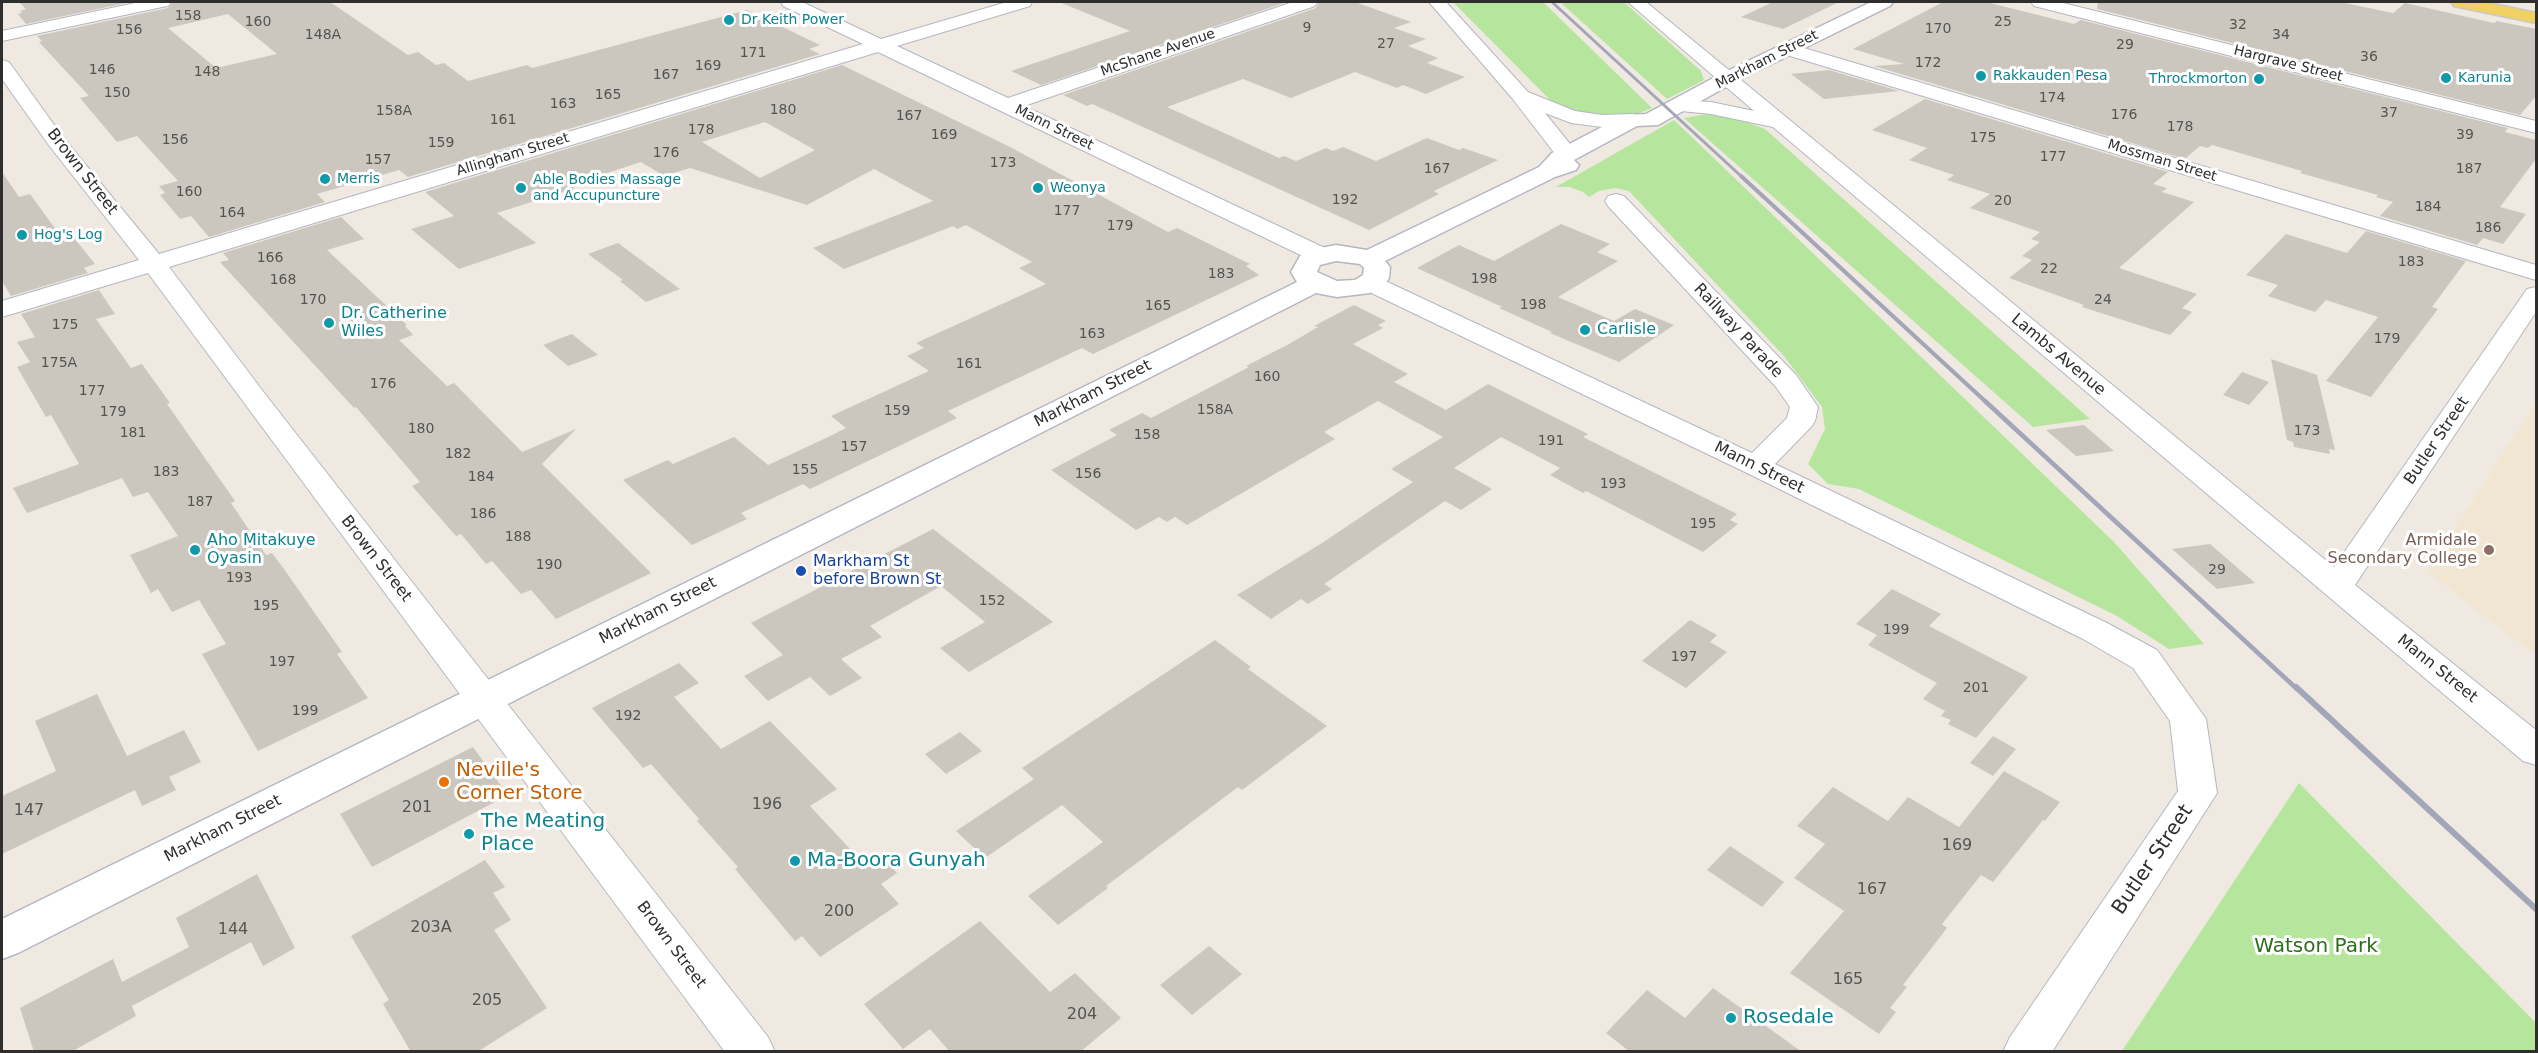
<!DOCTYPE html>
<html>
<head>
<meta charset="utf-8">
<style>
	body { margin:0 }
	#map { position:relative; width:2538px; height:1053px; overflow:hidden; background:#efe9e1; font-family:"DejaVu Sans",sans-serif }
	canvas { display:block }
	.frame { position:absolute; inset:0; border:3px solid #2e2e2e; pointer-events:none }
</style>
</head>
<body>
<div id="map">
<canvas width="2538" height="1053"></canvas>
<div class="frame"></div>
</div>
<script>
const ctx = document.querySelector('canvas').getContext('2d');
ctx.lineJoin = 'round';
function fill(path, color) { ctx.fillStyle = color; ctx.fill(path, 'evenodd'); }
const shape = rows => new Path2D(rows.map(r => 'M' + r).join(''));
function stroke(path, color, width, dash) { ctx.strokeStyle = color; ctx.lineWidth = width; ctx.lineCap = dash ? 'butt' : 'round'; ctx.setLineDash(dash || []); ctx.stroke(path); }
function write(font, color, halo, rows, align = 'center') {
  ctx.font = font + ' "DejaVu Sans",sans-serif'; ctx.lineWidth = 6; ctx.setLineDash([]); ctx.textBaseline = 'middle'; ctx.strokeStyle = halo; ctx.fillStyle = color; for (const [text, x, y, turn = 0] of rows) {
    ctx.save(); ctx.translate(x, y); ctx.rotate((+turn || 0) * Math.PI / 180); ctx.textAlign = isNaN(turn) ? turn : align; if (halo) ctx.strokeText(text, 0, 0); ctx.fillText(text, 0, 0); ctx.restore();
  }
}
const education = shape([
	[2536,402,2536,656,2428,572]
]);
const green = shape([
	[1453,2,1543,2,1652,108,1631,116,1591,117,1553,103],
	[1560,2,1624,2,1701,71,1704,80,1667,99],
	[1708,114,1736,118,1765,129,2090,419,2033,427,1684,118],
	[1674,120,2114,542,2204,644,2169,649,2117,616,1859,489,1828,484,1808,464,1825,429,1822,407,1784,356,1629,191,1615,188,1599,191,1589,197,1583,192,1570,187,1556,187],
	[2299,783,2536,1023,2536,1051,2122,1051]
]);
const building = shape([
	[19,2,131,2,26,24,18,14,22,13,20,11,26,9],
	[173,2,330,2,408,55,418,52,436,65,444,63,468,81,527,65,532,68,747,10,820,45,809,49,820,54,408,177,399,170,317,194,325,202,209,237,191,216,180,219,160,195,165,193,159,186,178,181,137,136,117,142,80,98,89,96,39,42,42,41,37,36,168,8],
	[228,14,277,54,216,68,168,28],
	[1059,2,1287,2,1041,85,1011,71,1130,31],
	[1319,2,1355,2,1411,22,1394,28,1426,39,1408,46,1438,58,1427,63,1465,77,1426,94,1403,85,1397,88,1355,72,1291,98,1243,79,1167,107,1279,158,1284,156,1296,161,1326,148,1333,151,1343,147,1376,161,1427,138,1459,150,1463,148,1498,160,1434,191,1439,194,1369,230,1110,112,1092,104,1087,106,1063,95,1316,8],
	[1773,2,1839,2,1783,29,1741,17],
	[1943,2,1986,2,2074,24,2081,20,2508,128,2505,132,2536,140,2536,159,2500,207,2526,214,2503,244,2483,238,2477,245,2380,216,2393,202,2376,197,2378,195,2300,173,2302,171,2212,145,2208,148,2200,146,2185,159,1874,66,1904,64,1853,49],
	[2098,2,2340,2,2393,13,2405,3,2494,23,2497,21,2536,29,2536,96,2520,115,2097,9],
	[842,65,1010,147,1168,232,1177,228,1250,264,1246,266,1259,275,1093,354,1082,348,948,411,957,418,926,433,810,489,803,484,741,513,747,519,692,545,623,480,668,460,673,464,734,437,768,465,826,438,846,428,831,416,929,371,907,356,924,348,916,343,1046,284,1019,268,1032,262,966,225,957,229,953,226,844,269,813,248,933,201,874,169,807,205,690,168,664,176,641,162,570,185,575,188,497,213,536,243,459,269,411,229,454,216,425,192],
	[765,122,815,150,760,178,702,142],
	[1829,70,1899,91,1824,99,1791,74],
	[1925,99,2168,172,2153,184,2167,188,2162,192,2194,202,2119,268,2197,294,2182,308,2192,312,2170,335,2082,307,2084,305,2009,278,2032,260,2022,256,2040,242,2031,239,2040,232,1970,208,1990,194,1947,180,1954,175,1909,160,1927,148,1872,130],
	[2,172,19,197,30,194,65,242,75,239,95,264,84,268,88,273,11,296,2,281],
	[341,217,364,239,327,250,407,325,405,326,413,335,399,340,447,386,454,383,522,452,576,429,542,464,651,573,556,619,531,590,521,594,492,561,486,564,461,534,456,536,412,486,420,482,356,407,354,408,220,262,229,260,223,253],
	[1561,224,1610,244,1597,252,1618,261,1558,297,1614,321,1635,309,1674,325,1619,362,1550,333,1552,332,1499,308,1502,307,1417,268,1459,245,1494,261],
	[2366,231,2466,261,2432,307,2438,309,2371,397,2326,381,2378,317,2326,300,2315,312,2268,296,2278,285,2246,275,2286,234,2347,253],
	[618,243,680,289,646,302,620,281,623,280,588,254],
	[99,290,115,314,96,319,131,368,142,364,170,403,167,404,235,501,231,503,266,555,272,553,284,569,342,652,337,654,368,698,258,751,202,654,226,644,199,600,172,612,158,589,151,593,130,555,178,536,148,492,133,497,122,478,27,513,13,488,79,464,51,415,46,417,17,367,30,362,17,342,35,337,21,314],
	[1354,305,1386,321,1378,325,1383,328,1353,344,1408,374,1394,382,1446,410,1488,384,1588,434,1583,437,1737,514,1730,520,1738,524,1703,552,1586,491,1583,493,1550,475,1560,468,1501,437,1454,468,1492,489,1461,510,1445,501,1324,584,1332,589,1308,604,1301,599,1271,619,1237,595,1322,543,1413,482,1391,469,1443,437,1378,401,1324,432,1335,439,1187,525,1175,517,1167,522,1159,517,1136,530,1051,470,1117,435,1109,430,1142,413,1151,418,1249,367,1246,366,1289,344,1318,327,1314,326],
	[572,334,598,355,568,366,543,345],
	[2271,359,2317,375,2335,450,2329,449,2330,454,2294,447,2293,442,2287,440],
	[2242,372,2269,382,2249,405,2223,395],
	[2084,425,2114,451,2076,456,2046,430],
	[933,529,1053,622,969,672,940,648,985,622,941,586,870,626,882,637,841,659,862,678,830,696,810,677,768,701,744,676,783,655,751,623],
	[2210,544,2255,583,2217,589,2172,549],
	[1892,589,1941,614,1929,626,2028,677,1976,738,1948,724,1951,720,1941,716,1945,711,1923,699,1937,683,1868,645,1877,635,1856,624],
	[1690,620,1717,635,1710,642,1727,652,1686,688,1642,661],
	[1215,640,1251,667,1248,669,1327,726,1242,790,1238,787,1106,886,1108,888,1058,925,1028,896,1103,842,1062,805,985,858,956,831,1034,779,1022,768],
	[679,663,699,683,674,697,721,749,770,721,837,789,810,806,864,864,880,854,897,873,881,884,899,904,820,957,802,936,795,941,735,869,738,867,697,821,699,819,651,764,643,768,592,708],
	[97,694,127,756,184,730,201,762,169,777,176,790,142,806,135,790,2,854,2,796,56,771,35,721],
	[960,732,982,751,946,774,925,754],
	[1993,736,2016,749,1993,776,1970,763],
	[473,747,508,795,372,867,340,814],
	[2004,771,2060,802,2045,821,2043,820,1993,882,1981,875,1942,924,1947,928,1903,985,1907,987,1890,1008,1896,1012,1879,1034,1790,973,1844,911,1794,878,1825,844,1797,826,1833,787,1888,821,1908,797,1959,827],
	[1730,846,1784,882,1762,907,1707,870],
	[485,860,505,887,493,893,511,920,494,930,547,1008,477,1052,411,1052,383,1004,389,1000,351,936],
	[257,874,295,948,263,966,251,942,132,1006,136,1016,71,1052,34,1052,20,1008,113,959,122,982,189,947,176,918],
	[980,921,1050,992,1075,973,1121,1018,1080,1052,950,1052,930,1029,903,1049,864,1004],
	[1209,946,1242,974,1192,1015,1160,985],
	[1713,988,1802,1052,1630,1052,1606,1033,1647,990,1685,1018]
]);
const minor = shape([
	[140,2,171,2,168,6,162,7,2,41,2,31,140,2],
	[781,2,802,2,881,39,1007,2,1032,2,1030,6,897,46,1008,98,1293,2,1317,2,1315,6,1024,106,1329,250,1332,255,1329,260,1320,262,1311,260,878,52,169,267,265,394,768,1037,775,1052,725,1052,148,273,2,317,2,301,139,260,48,144,2,79,2,60,9,62,62,136,159,254,863,44,783,6,781,2],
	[1429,2,1446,2,1528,92,1575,111,1602,115,1633,114,1640,116,1643,120,1640,124,1633,126,1602,127,1571,123,1545,113,1578,154,1575,159,1567,160,1559,159,1512,98,1429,2],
	[1628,2,1646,2,2334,567,2527,289,2536,287,2536,312,2355,585,2536,730,2536,765,2523,761,1773,127,1711,114,1671,110,1668,106,1671,102,1678,100,1711,102,1754,111,1628,2],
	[2031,2,2059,2,2536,121,2536,133,2034,6,2031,2],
	[1787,43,2536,265,2536,280,1780,53,1778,49,1780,45,1787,43],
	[1616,194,1624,196,1796,375,1818,407,1815,421,1811,427,1775,464,2107,623,2157,650,2206,719,2217,793,2052,1052,2003,1052,2010,1037,2178,791,2170,721,2133,668,2083,639,1745,472,1361,288,1358,283,1361,278,1370,276,1379,278,1752,453,1787,418,1790,407,1776,387,1608,206,1605,201,1608,196,1616,194]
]);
const tertiary = shape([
	[1871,2,1893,2,1890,6,1733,83,1658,125,1637,126,1574,160,1579,165,1576,170,1555,177,1385,261,1390,267,1389,278,1385,284,1370,293,1337,297,1316,293,18,953,2,959,2,919,1297,282,1291,272,1300,256,1311,250,1336,245,1367,250,1539,167,1552,153,1625,115,1646,114,1719,75,1871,2],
	[1336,261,1360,264,1364,268,1363,275,1355,280,1337,281,1317,272,1320,265,1336,261]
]);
const primary = shape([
	[2451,2,2484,2,2536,13,2536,23,2454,6,2451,2]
]);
const railFar3 = shape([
	[1552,2,1742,177]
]);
const railFar2 = shape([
	[1741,176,1986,402]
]);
const railFar1 = shape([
	[1985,401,2297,689]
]);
const rail = shape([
	[2296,687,2536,909]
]);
const markers = [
	[729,20,6,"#0f9aa8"],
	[1981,76,6,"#0f9aa8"],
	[2446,78,6,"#0f9aa8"],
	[2259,79,6,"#0f9aa8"],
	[325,179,6,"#0f9aa8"],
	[521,188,6,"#0f9aa8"],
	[1038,188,6,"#0f9aa8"],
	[22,235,6,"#0f9aa8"],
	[329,323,6,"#0f9aa8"],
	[1585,330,6,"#0f9aa8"],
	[195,550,6,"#0f9aa8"],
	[2489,550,6,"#8d6e63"],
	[801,571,6,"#1a4fb4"],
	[444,782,6,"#e8710a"],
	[469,834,6,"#0f9aa8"],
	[795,861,6,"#0f9aa8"],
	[1731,1018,6,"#0f9aa8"]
];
const numberNames = [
	["158",188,16],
	["160",258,22],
	["25",2003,22],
	["32",2238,25],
	["9",1307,28],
	["170",1938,29],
	["156",129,30],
	["148A",323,35],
	["34",2281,35],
	["27",1386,44],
	["29",2125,45],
	["171",753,53],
	["36",2369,57],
	["172",1928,63],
	["169",708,66],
	["146",102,70],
	["148",207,72],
	["167",666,75],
	["150",117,93],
	["165",608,95],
	["174",2052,98],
	["163",563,104],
	["180",783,110],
	["158A",394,111],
	["37",2389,113],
	["176",2124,115],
	["167",909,116],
	["161",503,120],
	["178",2180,127],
	["178",701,130],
	["169",944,135],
	["39",2465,135],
	["175",1983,138],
	["156",175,140],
	["159",441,143],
	["176",666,153],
	["177",2053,157],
	["157",378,160],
	["173",1003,163],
	["167",1437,169],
	["187",2469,169],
	["160",189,192],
	["192",1345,200],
	["20",2003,201],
	["184",2428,207],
	["177",1067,211],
	["164",232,213],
	["179",1120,226],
	["186",2488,228],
	["166",270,258],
	["183",2411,262],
	["22",2049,269],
	["183",1221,274],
	["198",1484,279],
	["168",283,280],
	["170",313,300],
	["24",2103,300],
	["198",1533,305],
	["165",1158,306],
	["175",65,325],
	["163",1092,334],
	["179",2387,339],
	["175A",59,363],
	["161",969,364],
	["160",1267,377],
	["176",383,384],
	["177",92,391],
	["158A",1215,410],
	["159",897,411],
	["179",113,412],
	["180",421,429],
	["173",2307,431],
	["181",133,433],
	["158",1147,435],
	["191",1551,441],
	["157",854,447],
	["182",458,454],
	["155",805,470],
	["183",166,472],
	["156",1088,474],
	["184",481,477],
	["193",1613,484],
	["187",200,502],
	["186",483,514],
	["195",1703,524],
	["188",518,537],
	["190",549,565],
	["29",2217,570],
	["193",239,578],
	["152",992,601],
	["195",266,606],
	["199",1896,630],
	["197",1684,657],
	["197",282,662],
	["201",1976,688],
	["199",305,711],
	["192",628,716]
];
const farCulturenames = [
	["Dr Keith Power",741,20],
	["Rakkauden Pesa",1993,76],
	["Karunia",2458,78],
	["Throckmorton",2247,79,"right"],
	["Merris",337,179],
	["Able Bodies Massage",533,180],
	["and Accupuncture",533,196],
	["Weonya",1050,188],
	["Hog's Log",34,235]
];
const farStreetnames = [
	["McShane Avenue",1158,53,-19],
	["Markham Street",1767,60,-27],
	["Hargrave Street",2288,64,14],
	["Mann Street",1054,128,26],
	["Allingham Street",513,155,-17],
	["Mossman Street",2162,161,17]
];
const streetNames = [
	["Brown Street",82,172,52],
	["Railway Parade",1738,331,47],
	["Lambs Avenue",2058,355,40],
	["Markham Street",1093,394,-27],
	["Butler Street",2437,441,-56],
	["Mann Street",1759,468,26],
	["Brown Street",376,559,52],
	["Markham Street",658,611,-27],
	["Mann Street",2437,669,39],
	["Markham Street",223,829,-27],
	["Brown Street",671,945,53]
];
const cultureNames = [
	["Dr. Catherine",341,314],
	["Wiles",341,332],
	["Carlisle",1597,330],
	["Aho Mitakuye",207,541],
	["Oyasin",207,559]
];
const educationNames = [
	["Armidale",2477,541],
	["Secondary College",2477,559]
];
const transitNames = [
	["Markham St",813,562],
	["before Brown St",813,580]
];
const nearNumbernames = [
	["196",767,805],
	["201",417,808],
	["147",29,811],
	["169",1957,846],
	["167",1872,890],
	["200",839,912],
	["203A",431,928],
	["144",233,930],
	["165",1848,980],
	["205",487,1001],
	["204",1082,1015]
];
const nearFoodnames = [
	["Neville's",456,771],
	["Corner Store",456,794]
];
const nearCulturenames = [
	["The Meating",481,822],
	["Place",481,845],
	["Ma-Boora Gunyah",807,861],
	["Rosedale",1743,1018]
];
const nearStreetnames = [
	["Butler Street",2153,860,-56]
];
const nearParknames = [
	["Watson Park",2316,947]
];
fill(education, '#f0e6d1');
fill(green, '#b6e59e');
fill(building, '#cbc7bf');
stroke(minor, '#b4b7c1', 2);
stroke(tertiary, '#b4b7c1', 3);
stroke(primary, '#c9c9c9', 3);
fill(minor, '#fff');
fill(tertiary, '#fff');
fill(primary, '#f2d163');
stroke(railFar3, '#a3a6b8', 3);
stroke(railFar2, '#a3a6b8', 4);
stroke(railFar1, '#a3a6b8', 4.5);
stroke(rail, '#a3a6b8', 6);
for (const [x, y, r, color] of markers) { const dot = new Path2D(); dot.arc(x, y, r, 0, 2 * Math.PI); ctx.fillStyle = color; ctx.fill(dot); stroke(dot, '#fff', 2); }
write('14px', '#555452', null, numberNames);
write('14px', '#0d838f', '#fff', farCulturenames, 'left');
write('14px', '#2e2e2e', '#fff', farStreetnames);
write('16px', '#2e2e2e', '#fff', streetNames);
write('16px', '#0d838f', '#fff', cultureNames, 'left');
write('16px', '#785e54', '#fff', educationNames, 'right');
write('16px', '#164399', '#fff', transitNames, 'left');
write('16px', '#555452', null, nearNumbernames);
write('20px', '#c56008', '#fff', nearFoodnames, 'left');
write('20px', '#0d838f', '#fff', nearCulturenames, 'left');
write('20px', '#2e2e2e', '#fff', nearStreetnames);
write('20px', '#2c6e1b', '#fff', nearParknames);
</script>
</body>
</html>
